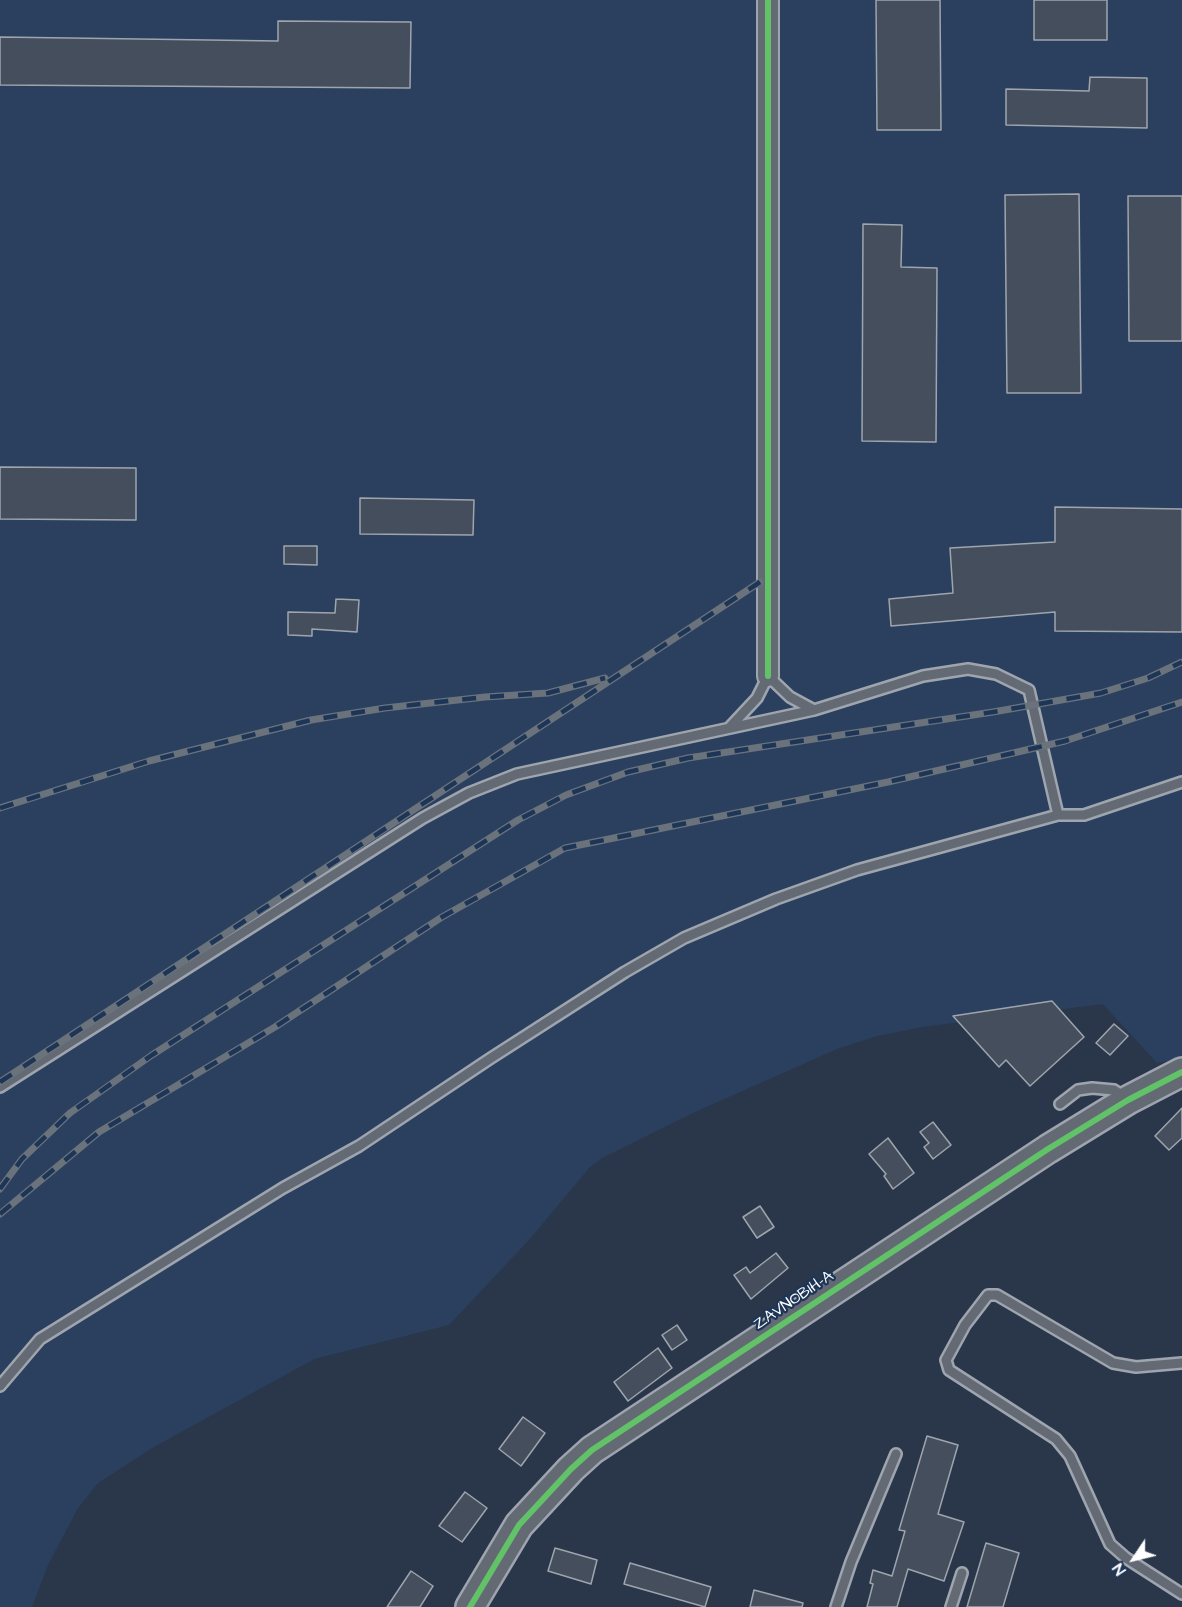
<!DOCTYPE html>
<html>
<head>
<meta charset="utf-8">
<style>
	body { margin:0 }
	#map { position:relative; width:1182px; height:1607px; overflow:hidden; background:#2a374a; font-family:"Architects Daughter",sans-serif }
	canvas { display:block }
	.north { position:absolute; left:1104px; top:1529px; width:60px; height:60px; -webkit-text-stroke:4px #1d3557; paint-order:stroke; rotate:235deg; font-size:16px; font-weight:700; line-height:24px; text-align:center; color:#fff }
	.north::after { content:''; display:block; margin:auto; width:21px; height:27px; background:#fff; clip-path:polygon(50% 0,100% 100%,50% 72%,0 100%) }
</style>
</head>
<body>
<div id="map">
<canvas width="1182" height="1607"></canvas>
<div class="north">N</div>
</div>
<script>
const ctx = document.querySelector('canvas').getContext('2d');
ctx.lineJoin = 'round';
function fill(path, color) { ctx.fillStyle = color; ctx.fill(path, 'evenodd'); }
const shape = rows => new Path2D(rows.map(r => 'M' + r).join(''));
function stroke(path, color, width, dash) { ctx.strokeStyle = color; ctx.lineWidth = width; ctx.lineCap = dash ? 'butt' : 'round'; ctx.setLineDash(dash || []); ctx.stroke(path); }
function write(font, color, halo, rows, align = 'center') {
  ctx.font = font + ' "Architects Daughter",sans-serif'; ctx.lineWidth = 4.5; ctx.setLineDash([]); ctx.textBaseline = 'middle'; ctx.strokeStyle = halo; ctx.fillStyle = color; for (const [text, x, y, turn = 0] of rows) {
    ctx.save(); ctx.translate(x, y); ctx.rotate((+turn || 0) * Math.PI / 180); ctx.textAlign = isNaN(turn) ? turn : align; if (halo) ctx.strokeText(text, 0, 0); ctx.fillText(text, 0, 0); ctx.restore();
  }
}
const built = shape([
	[0,0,1182,0,1182,1058,1157,1063,1103,1004,922,1027,877,1036,837,1049,695,1112,602,1158,590,1167,529,1240,449,1325,314,1359,154,1447,98,1483,78,1508,48,1565,32,1607,0,1607]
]);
const building = shape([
	[876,0,940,0,941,130,877,130,876,0],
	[1034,0,1107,0,1107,40,1034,40,1034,0],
	[278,21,411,22,410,88,0,85,0,37,278,41,278,21],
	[1090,77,1147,78,1147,128,1006,125,1006,89,1089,91,1090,77],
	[1079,194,1081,393,1007,393,1005,195,1079,194],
	[1128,196,1182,196,1182,341,1129,341,1128,196],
	[863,224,902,225,901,267,937,268,936,442,862,441,863,224],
	[0,467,136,468,136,520,0,519,0,467],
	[360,498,474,500,473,535,360,534,360,498],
	[1055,507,1182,509,1182,632,1055,631,1055,612,891,626,889,599,953,593,950,548,1055,542,1055,507],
	[284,546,317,546,317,565,284,564,284,546],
	[336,599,359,600,357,632,312,629,312,636,288,635,288,612,335,613,336,599],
	[1052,1001,1084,1037,1030,1086,1006,1060,999,1067,953,1016,1052,1001],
	[1114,1024,1128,1036,1110,1055,1096,1043,1114,1024],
	[1182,1108,1182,1138,1169,1150,1155,1136,1182,1108],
	[933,1122,951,1145,933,1159,924,1147,929,1143,920,1132,933,1122],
	[888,1138,914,1173,893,1189,884,1176,886,1174,869,1154,888,1138],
	[760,1206,774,1227,757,1238,743,1217,760,1206],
	[776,1253,788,1268,751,1299,734,1275,746,1267,750,1273,776,1253],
	[677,1325,687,1340,672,1350,662,1335,677,1325],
	[658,1348,672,1368,628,1401,614,1382,658,1348],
	[523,1417,545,1433,521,1466,499,1449,523,1417],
	[927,1436,958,1445,938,1514,964,1522,944,1581,908,1569,897,1607,867,1607,873,1584,870,1583,873,1570,892,1576,905,1531,899,1530,927,1436],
	[465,1492,487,1508,462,1542,439,1526,465,1492],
	[986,1543,1019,1553,1003,1607,967,1607,986,1543],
	[555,1548,597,1560,591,1584,548,1571,555,1548],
	[630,1563,711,1587,705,1607,624,1584,630,1563],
	[411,1571,433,1586,420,1607,387,1607,411,1571],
	[754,1590,803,1603,802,1607,750,1607,754,1590]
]);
const service = shape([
	[729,728,757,698,768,676,790,697,814,710],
	[0,1087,423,818,469,793,517,774,814,710,923,676,968,669,996,674,1029,690,1058,815],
	[1060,1104,1078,1090,1092,1088,1114,1090,1126,1098],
	[1182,1363,1136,1367,1113,1363,997,1295,988,1295,965,1325,946,1360,949,1370,1056,1439,1070,1456,1110,1544,1126,1558,1182,1594],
	[0,1386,40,1339,283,1188,359,1146,491,1058,625,972,684,938,776,899,857,870,1058,815,1084,815,1182,782],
	[836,1607,851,1562,896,1454],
	[951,1607,962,1573]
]);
const minor = shape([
	[768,676,768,0]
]);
const secondary = shape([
	[470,1607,519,1525,571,1469,592,1450,1048,1149,1128,1100,1182,1072]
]);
const rail = shape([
	[0,808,149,761,311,720,385,708,485,697,548,693,605,678],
	[0,1082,760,582],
	[0,1189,22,1159,70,1113,152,1055,518,820,566,795,628,772,688,758,993,712,1101,693,1148,678,1182,662],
	[0,1214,99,1132,275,1027,442,917,565,848,888,782,1065,741,1182,702]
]);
const cycleway = shape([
	[768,676,768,0],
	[470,1607,519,1525,571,1469,592,1450,1048,1149,1128,1100,1182,1072]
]);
const streetNames = [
	["ZAVNOBIH-A",794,1301,-34]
];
fill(built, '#2a405e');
fill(building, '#444e5c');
stroke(building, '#9fa5ae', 1.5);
stroke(service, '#9fa5ae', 14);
stroke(minor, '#9fa5ae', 24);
stroke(secondary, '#9fa5ae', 32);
stroke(service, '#636a74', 9);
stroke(minor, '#636a74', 20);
stroke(secondary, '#636a74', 27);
stroke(rail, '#6a727c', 7);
stroke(rail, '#1d3557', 4.5, [14]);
stroke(cycleway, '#61c268', 6);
write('16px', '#fff', '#1d3557', streetNames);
</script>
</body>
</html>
